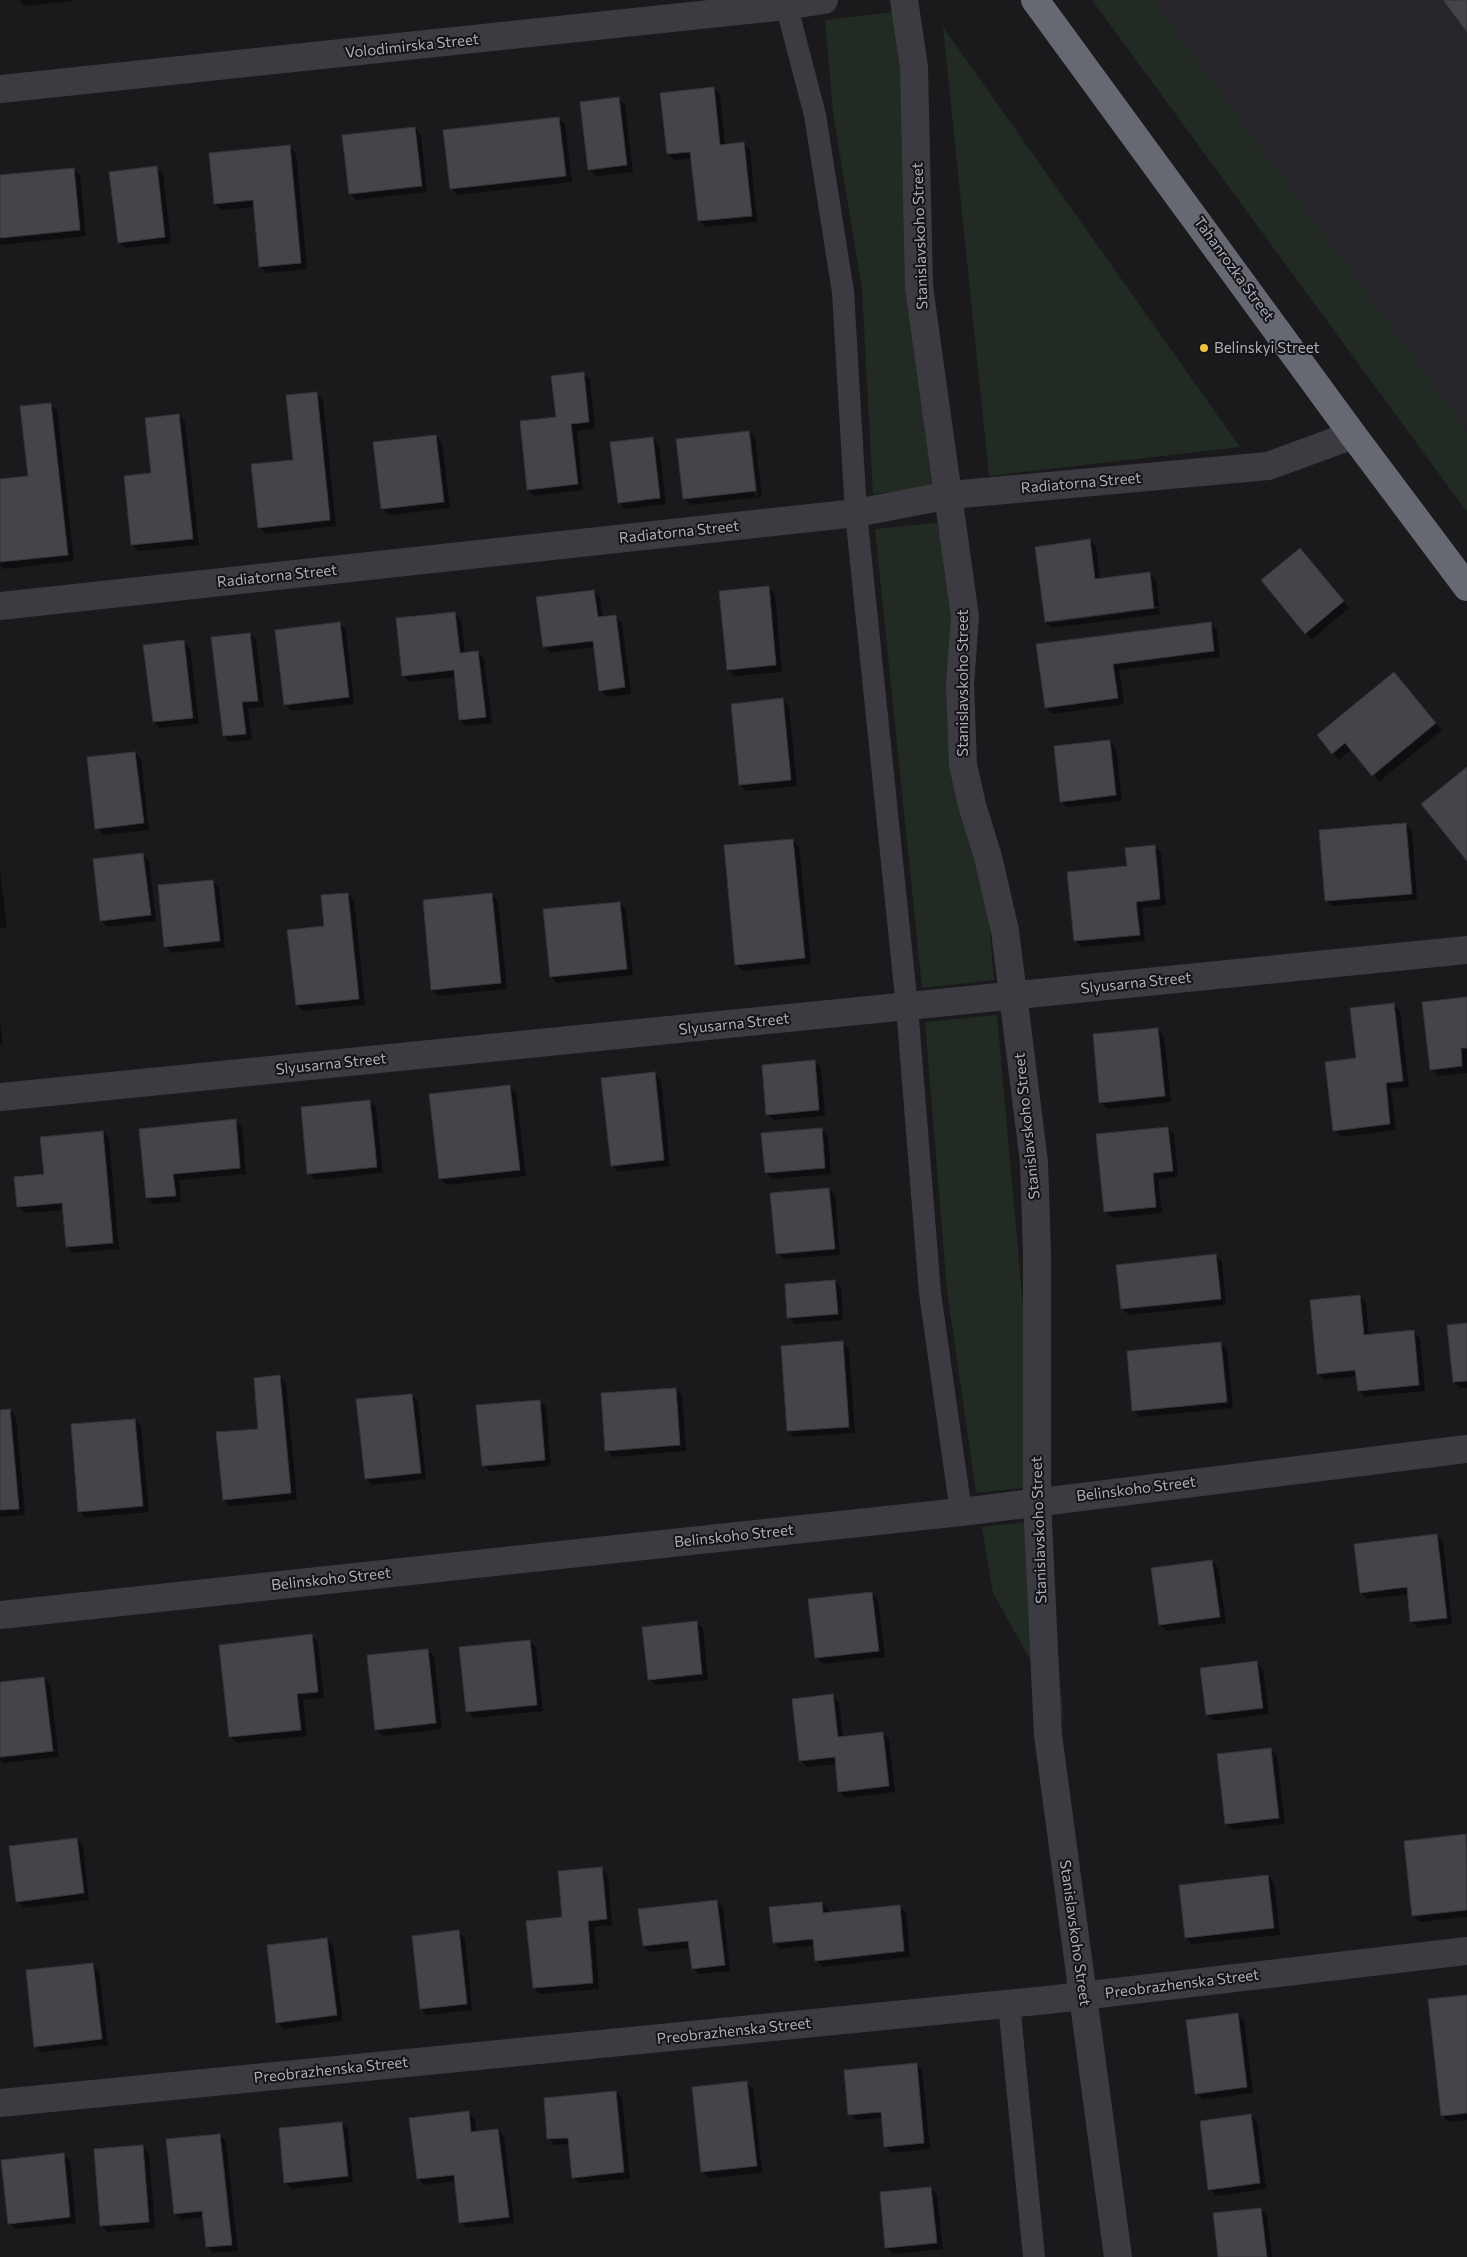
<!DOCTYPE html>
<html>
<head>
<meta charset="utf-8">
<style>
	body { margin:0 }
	canvas { display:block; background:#1a191c }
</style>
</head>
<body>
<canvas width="1467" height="2257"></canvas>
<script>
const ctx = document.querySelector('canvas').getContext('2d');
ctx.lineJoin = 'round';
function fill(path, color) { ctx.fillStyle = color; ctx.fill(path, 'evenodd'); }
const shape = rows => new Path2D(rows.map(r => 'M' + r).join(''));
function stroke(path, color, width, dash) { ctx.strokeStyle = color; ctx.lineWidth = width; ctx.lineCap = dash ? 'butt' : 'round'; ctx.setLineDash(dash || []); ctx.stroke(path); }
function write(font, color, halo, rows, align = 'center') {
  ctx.font = font + ' Commissioner,sans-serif'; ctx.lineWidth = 4; ctx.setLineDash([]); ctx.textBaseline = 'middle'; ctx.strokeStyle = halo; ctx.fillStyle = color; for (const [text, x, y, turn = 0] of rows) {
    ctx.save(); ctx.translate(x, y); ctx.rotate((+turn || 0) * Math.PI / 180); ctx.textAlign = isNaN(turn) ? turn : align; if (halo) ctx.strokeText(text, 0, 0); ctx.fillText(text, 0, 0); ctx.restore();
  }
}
const built = shape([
	[1153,0,1467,0,1467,431]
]);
const green = shape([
	[1092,0,1153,0,1467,431,1467,512],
	[902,11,950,486,873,494,862,290,833,112,825,20],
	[943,27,1240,447,989,476],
	[954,521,994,980,922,988,875,529],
	[997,1015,1039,1486,976,1493,947,1291,925,1022],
	[1042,1520,1064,1720,993,1593,982,1527]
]);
const shadow = shape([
	[19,0,73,0,73,1,25,6],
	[713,88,720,95,725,145,743,143,750,150,757,222,705,227,699,221,692,158,675,160,668,154],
	[619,99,625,105,633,172,596,176,590,170,582,104],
	[558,118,565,124,572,182,457,195,451,188],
	[415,128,421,135,427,192,356,200,350,193],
	[289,146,296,153,307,269,267,273,260,267,255,207,222,210,215,204],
	[156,168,163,174,171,243,126,248,119,242],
	[73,169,80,175,86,236,0,245,0,176],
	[584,374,590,380,595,428,577,431,583,490,534,496,528,489,557,419],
	[316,393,323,400,336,526,266,534,259,527,294,461],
	[50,404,57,410,74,561,4,569,0,565,0,481,29,477],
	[179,415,185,422,199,545,139,551,132,544,153,474],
	[749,432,755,438,762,497,691,505,684,498],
	[749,437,751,437,758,497,755,497],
	[436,436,442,443,450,508,389,515,382,508],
	[653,438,659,445,666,504,625,509,619,502],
	[1090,540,1096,547,1100,580,1149,573,1156,580,1159,606,1050,621,1050,623,1159,608,1160,614,1052,628,1046,622],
	[1306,556,1349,608,1312,639,1306,633],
	[768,587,775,594,782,672,734,676,728,670],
	[594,591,600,597,603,618,615,617,622,623,631,694,607,697,600,690,595,647,550,653,544,646],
	[454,613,461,619,465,654,478,653,484,659,492,723,466,726,460,720,456,677,410,682,403,675],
	[339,623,346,630,354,704,292,711,285,705],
	[1210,623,1217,630,1220,657,1119,670,1124,704,1052,714,1046,707,1038,645],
	[250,634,256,640,264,707,248,708,252,740,230,742,224,736],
	[183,642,190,648,199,724,160,728,154,722],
	[1400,680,1442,730,1379,782,1352,749,1339,760,1318,736],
	[782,700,789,706,797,786,747,791,740,785],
	[1110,741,1116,748,1122,801,1067,807,1061,801],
	[135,753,141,759,149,830,103,835,97,828],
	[1406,824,1412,831,1417,900,1332,906,1326,900],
	[793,840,799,847,811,964,743,971,736,964],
	[1154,846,1161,853,1166,905,1142,908,1145,941,1082,947,1075,941,1128,868],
	[143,855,149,861,156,921,108,927,102,921],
	[0,870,7,927,0,928],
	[212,881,219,887,225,947,172,953,166,947],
	[348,894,354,900,365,1005,303,1011,297,1005,326,927],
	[492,895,498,901,507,989,439,996,432,990],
	[620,903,626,910,633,975,557,983,551,976],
	[1467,998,1467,1073,1438,1076,1431,1069],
	[1393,1004,1400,1011,1409,1087,1391,1089,1396,1130,1341,1137,1335,1130,1357,1059],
	[0,1022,3,1044,0,1045],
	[1158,1029,1164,1036,1171,1102,1107,1109,1100,1102],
	[814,1061,821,1068,825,1116,774,1120,767,1114],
	[654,1073,661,1080,670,1166,618,1172,612,1165],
	[509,1087,516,1093,526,1176,447,1185,440,1179,430,1095],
	[370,1101,376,1107,383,1173,315,1180,308,1173],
	[235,1121,242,1127,246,1174,179,1180,181,1202,154,1204,147,1198,140,1130],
	[1167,1128,1174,1134,1178,1177,1158,1179,1162,1213,1112,1218,1106,1212,1097,1135],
	[822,1130,828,1136,831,1174,772,1179,766,1172],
	[103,1132,109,1139,119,1249,73,1253,67,1247,64,1210,25,1213,18,1207,45,1176],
	[829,1189,835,1196,840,1255,784,1259,777,1253],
	[1216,1255,1222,1262,1226,1305,1129,1315,1122,1309],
	[835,1281,841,1287,843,1320,795,1324,788,1317],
	[1360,1296,1366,1303,1369,1336,1413,1332,1420,1338,1425,1391,1365,1397,1359,1391,1357,1376,1325,1380,1318,1373],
	[1467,1324,1467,1388,1460,1388,1454,1382],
	[842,1342,849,1349,855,1433,794,1437,788,1430],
	[1221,1344,1227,1350,1233,1408,1140,1417,1133,1410],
	[280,1377,286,1383,297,1500,230,1506,224,1499,259,1430],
	[675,1389,682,1395,686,1451,613,1457,607,1451],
	[412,1395,418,1402,426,1479,372,1485,366,1478],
	[539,1401,546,1407,551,1466,490,1471,483,1465],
	[10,1410,16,1417,25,1515,0,1517,0,1411],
	[135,1420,141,1427,149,1512,86,1518,79,1511],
	[1436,1535,1443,1542,1452,1624,1418,1628,1411,1621,1409,1594,1367,1599,1361,1592],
	[1212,1561,1218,1568,1226,1623,1167,1631,1160,1624],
	[872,1593,878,1600,885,1657,823,1664,817,1657],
	[696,1622,703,1628,708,1680,656,1685,650,1679],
	[312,1636,318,1642,324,1698,303,1700,307,1736,237,1743,230,1737],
	[529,1641,536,1647,543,1711,474,1718,468,1712],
	[427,1650,434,1656,442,1729,383,1736,376,1729],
	[1256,1662,1263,1669,1269,1714,1214,1721,1207,1714],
	[44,1678,50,1684,58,1749,0,1755,0,1758,58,1751,59,1757,3,1763,0,1760,0,1683],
	[832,1695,839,1702,843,1737,882,1733,889,1739,895,1792,846,1798,839,1791,837,1764,807,1767,800,1761],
	[1270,1749,1277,1755,1285,1824,1233,1830,1226,1824],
	[1466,1836,1467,1917,1420,1922,1413,1915],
	[77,1839,83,1846,89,1900,24,1908,17,1901],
	[601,1868,608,1875,612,1925,594,1927,599,1989,540,1994,534,1988,563,1918],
	[1268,1876,1274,1883,1280,1935,1192,1944,1186,1938],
	[717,1902,723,1908,730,1971,699,1974,693,1968,690,1948,650,1952,644,1946],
	[822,1903,828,1909,829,1914,900,1907,906,1913,910,1957,823,1967,816,1960,815,1945,780,1949,774,1942],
	[458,1932,465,1938,472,2010,427,2015,421,2009],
	[326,1939,333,1946,343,2021,284,2029,277,2022],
	[93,1964,99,1971,108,2045,42,2052,35,2046],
	[1467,1996,1467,2120,1448,2122,1442,2115],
	[1237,2015,1244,2021,1253,2093,1203,2100,1196,2093],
	[916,2064,922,2070,930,2149,892,2153,885,2146,882,2118,856,2120,850,2114],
	[746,2082,753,2089,762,2173,709,2178,703,2172],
	[616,2092,622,2098,630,2179,579,2183,573,2177,570,2144,555,2145,549,2139],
	[468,2113,475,2119,476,2133,498,2130,504,2137,514,2223,467,2228,460,2222,456,2181,424,2185,418,2178],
	[1251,2115,1257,2122,1266,2189,1216,2196,1210,2189],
	[342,2123,348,2130,353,2182,292,2189,285,2182],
	[220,2135,226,2142,238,2251,213,2253,207,2247,204,2217,181,2220,175,2213],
	[142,2146,149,2153,155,2228,108,2232,101,2225],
	[63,2155,70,2161,76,2223,16,2229,9,2223],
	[931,2188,937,2195,943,2249,893,2254,886,2247],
	[1261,2209,1267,2215,1272,2257,1219,2257]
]);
const building = shape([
	[1443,0,1467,0,1467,32,1443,0],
	[714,87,720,145,744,142,752,216,698,221,690,152,667,154,660,93,714,87],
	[619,97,627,165,588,170,580,102,619,97],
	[559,117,566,176,450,189,443,130,559,117],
	[415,127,422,186,349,194,342,135,415,127],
	[290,145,301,263,259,267,253,200,214,204,209,153,290,145],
	[157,166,165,237,118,243,109,172,157,166],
	[74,168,80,230,0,238,0,175,74,168],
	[584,372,589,422,571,424,578,484,527,490,520,421,556,417,551,376,584,372],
	[317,392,330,520,258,528,251,464,293,460,286,395,317,392],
	[51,403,68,555,0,562,0,479,28,476,20,406,51,403],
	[179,414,193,539,131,545,124,476,151,473,145,418,179,414],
	[749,431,756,491,683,499,676,439,749,431],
	[436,435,444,502,381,509,373,442,436,435],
	[653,437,660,498,618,503,610,442,653,437],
	[1090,539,1095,579,1150,572,1154,608,1045,622,1035,547,1090,539],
	[1300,548,1344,601,1305,634,1261,580,1300,548],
	[769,586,776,665,727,670,719,591,769,586],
	[594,590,598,617,616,615,625,687,599,691,593,641,543,647,536,597,594,590],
	[455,612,460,653,478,651,486,717,459,720,454,670,402,676,396,618,455,612],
	[340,622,349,697,284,705,275,630,340,622],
	[1211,622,1214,651,1113,664,1118,698,1045,708,1036,644,1211,622],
	[250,633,258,701,242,702,246,734,223,736,211,637,250,633],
	[184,640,193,718,153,722,143,645,184,640],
	[1394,672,1436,723,1372,776,1345,743,1332,754,1317,735,1394,672],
	[783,698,791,780,739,785,731,704,783,698],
	[1110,740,1116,795,1060,802,1054,746,1110,740],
	[135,752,144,823,95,829,87,757,135,752],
	[1467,767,1467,861,1421,804,1467,767],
	[1406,823,1412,894,1325,901,1319,830,1406,823],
	[793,839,805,958,735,965,724,845,793,839],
	[1155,845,1160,899,1136,902,1140,935,1074,941,1067,872,1127,866,1125,848,1155,845],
	[143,853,151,915,100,921,93,859,143,853],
	[213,880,220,941,164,947,158,885,213,880],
	[348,893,359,999,296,1005,287,930,324,926,321,895,348,893],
	[492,893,501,983,431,990,423,900,492,893],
	[620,902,627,969,550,977,543,909,620,902],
	[1467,997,1467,1048,1461,1048,1462,1066,1430,1070,1422,1002,1467,997],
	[1394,1003,1403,1081,1386,1083,1390,1124,1333,1131,1325,1062,1356,1058,1350,1008,1394,1003],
	[1158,1028,1165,1096,1099,1103,1093,1034,1158,1028],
	[815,1060,819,1110,766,1115,762,1065,815,1060],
	[655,1072,664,1160,611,1166,601,1078,655,1072],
	[510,1085,520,1170,439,1179,429,1094,510,1085],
	[370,1100,377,1167,307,1174,301,1107,370,1100],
	[236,1119,240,1168,173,1174,176,1196,146,1198,139,1129,236,1119],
	[1168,1127,1173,1171,1153,1173,1156,1207,1104,1212,1096,1134,1168,1127],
	[822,1128,825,1168,765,1173,761,1133,822,1128],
	[103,1131,113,1243,66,1247,62,1203,17,1207,14,1177,44,1174,40,1137,103,1131],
	[829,1188,835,1249,776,1254,770,1193,829,1188],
	[1216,1254,1221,1299,1121,1309,1116,1265,1216,1254],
	[835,1280,838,1314,787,1318,785,1284,835,1280],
	[1360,1295,1364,1335,1414,1330,1419,1385,1358,1391,1355,1370,1317,1374,1310,1300,1360,1295],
	[1467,1323,1467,1381,1453,1382,1447,1325,1467,1323],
	[843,1341,849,1427,787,1431,781,1346,843,1341],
	[1221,1342,1227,1402,1132,1411,1127,1351,1221,1342],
	[280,1375,291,1493,223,1500,216,1432,258,1429,254,1378,280,1375],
	[676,1388,680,1445,605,1451,601,1393,676,1388],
	[412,1394,421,1473,365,1479,356,1399,412,1394],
	[540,1400,545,1460,482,1466,476,1405,540,1400],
	[10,1409,19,1509,0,1510,0,1410,10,1409],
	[135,1419,143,1506,78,1512,71,1424,135,1419],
	[1437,1534,1447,1618,1410,1622,1407,1587,1360,1593,1354,1544,1437,1534],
	[1212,1560,1220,1617,1159,1625,1151,1568,1212,1560],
	[872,1592,879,1651,815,1658,808,1599,872,1592],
	[697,1621,702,1674,648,1680,642,1627,697,1621],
	[312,1634,318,1692,297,1694,301,1730,229,1737,219,1645,312,1634],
	[530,1640,537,1705,466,1712,459,1647,530,1640],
	[428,1649,436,1723,375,1730,367,1655,428,1649],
	[1257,1661,1263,1708,1206,1715,1200,1668,1257,1661],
	[44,1677,53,1751,0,1757,0,1682,44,1677],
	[833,1694,838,1737,883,1732,889,1786,838,1792,835,1757,799,1761,792,1699,833,1694],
	[1271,1748,1279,1818,1225,1824,1217,1754,1271,1748],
	[1466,1834,1467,1910,1412,1916,1404,1841,1466,1834],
	[77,1838,84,1893,16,1902,9,1846,77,1838],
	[602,1867,607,1919,588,1921,593,1983,533,1988,526,1921,562,1917,558,1871,602,1867],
	[1268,1875,1274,1928,1185,1938,1179,1885,1268,1875],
	[717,1900,725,1965,692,1969,688,1941,643,1946,638,1909,717,1900],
	[822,1902,823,1913,900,1905,904,1951,815,1961,813,1939,773,1943,769,1907,822,1902],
	[459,1930,467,2004,420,2009,412,1936,459,1930],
	[327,1938,337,2015,276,2023,267,1945,327,1938],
	[93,1963,102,2039,34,2047,26,1970,93,1963],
	[1467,1995,1467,2113,1441,2116,1428,1999,1467,1995],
	[1238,2013,1247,2087,1195,2094,1186,2020,1238,2013],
	[917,2063,924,2143,884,2147,881,2112,848,2115,844,2070,917,2063],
	[747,2081,757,2166,701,2172,692,2087,747,2081],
	[616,2091,624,2172,572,2178,568,2138,547,2139,544,2098,616,2091],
	[469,2111,471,2132,498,2129,509,2217,459,2223,454,2175,417,2179,409,2118,469,2111],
	[1251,2114,1260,2183,1208,2190,1200,2121,1251,2114],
	[342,2122,348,2176,284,2183,279,2128,342,2122],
	[220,2134,232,2245,206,2247,202,2211,174,2214,166,2139,220,2134],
	[143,2145,149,2222,100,2226,94,2149,143,2145],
	[64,2153,70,2217,8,2224,1,2160,64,2153],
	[931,2187,937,2243,885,2248,880,2192,931,2187],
	[1261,2208,1267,2257,1218,2257,1213,2213,1261,2208]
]);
const lane = shape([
	[785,0,815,115,843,292,856,513,907,1007,930,1293,961,1512],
	[1009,2004,1034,2257]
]);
const street = shape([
	[904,0,914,67,919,287,965,617,960,684,963,765,972,805,988,857,1005,931,1034,1162,1037,1253,1037,1501,1048,1735,1118,2257],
	[0,89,785,6,824,0],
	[0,606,856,513,950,495,1268,466,1353,435],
	[0,1097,1467,950],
	[0,1615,961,1512,1467,1449],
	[0,2103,1047,2000,1467,1951]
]);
const highway = shape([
	[1035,0,1353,435,1467,587]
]);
const markers = [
	[1204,348,5,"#f0c33d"]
];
const streetNames = [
	["Volodimirska Street",412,46,-6],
	["Stanislavskoho Street",920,236,-92],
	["Tahanrozka Street",1234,269,54],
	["Radiatorna Street",1081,483,-5],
	["Radiatorna Street",679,532,-6],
	["Radiatorna Street",277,576,-6],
	["Stanislavskoho Street",963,683,-90],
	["Slyusarna Street",1136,983,-6],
	["Slyusarna Street",734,1024,-6],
	["Slyusarna Street",331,1064,-6],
	["Stanislavskoho Street",1027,1126,-96],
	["Belinskoho Street",1136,1489,-7],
	["Stanislavskoho Street",1039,1530,-92],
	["Belinskoho Street",734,1536,-6],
	["Belinskoho Street",331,1579,-6],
	["Stanislavskoho Street",1075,1933,82],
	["Preobrazhenska Street",1182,1984,-7],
	["Preobrazhenska Street",734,2031,-6],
	["Preobrazhenska Street",331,2070,-6]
];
const poiNames = [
	["Belinskyi Street",1214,348]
];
fill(built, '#262529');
fill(green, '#212a23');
fill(shadow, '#0007');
fill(building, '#444449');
stroke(building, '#343438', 1);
stroke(lane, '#3b3b41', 22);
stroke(street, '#3b3b41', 28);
stroke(highway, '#676972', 28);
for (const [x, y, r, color] of markers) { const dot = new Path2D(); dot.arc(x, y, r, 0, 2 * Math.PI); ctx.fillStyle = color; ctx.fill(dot); stroke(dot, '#151417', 2); }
write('15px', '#acafbb', '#151417', streetNames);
write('15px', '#acafbb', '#151417', poiNames, 'left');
</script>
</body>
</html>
